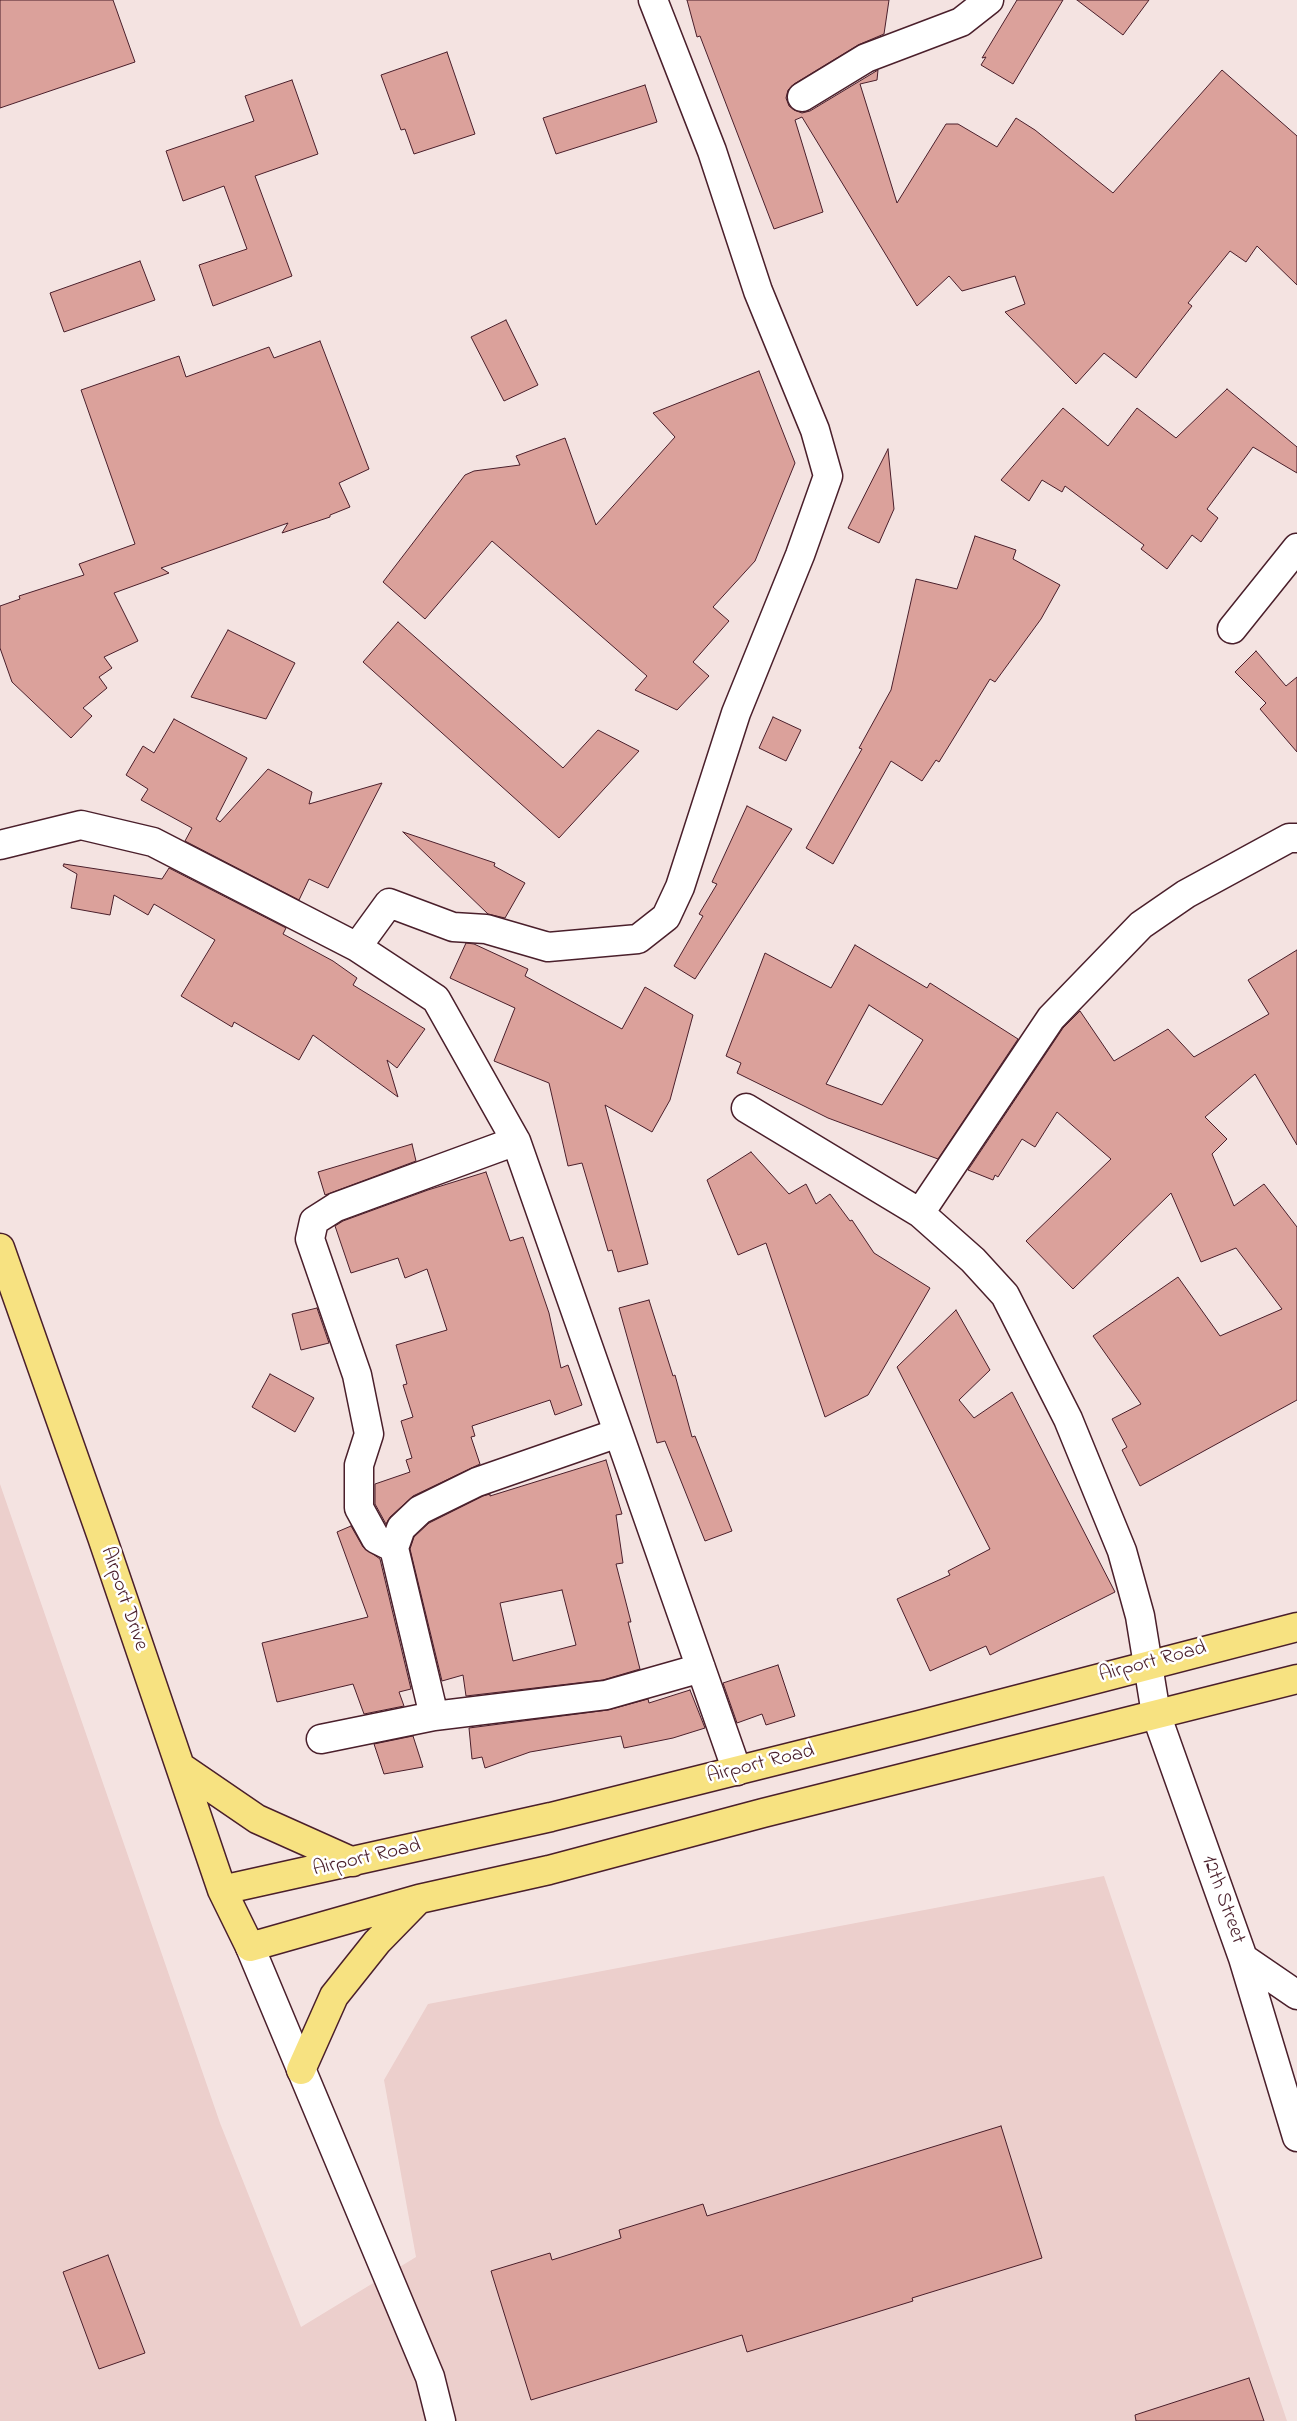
<!DOCTYPE html>
<html>
<head>
<meta charset="utf-8">
<style>
	body { margin:0 }
	canvas { display:block; background:#f4e3e1 }
</style>
</head>
<body>
<canvas width="1297" height="2421"></canvas>
<script>
const ctx = document.querySelector('canvas').getContext('2d');
ctx.lineJoin = 'round';
function fill(path, color) { ctx.fillStyle = color; ctx.fill(path, 'evenodd'); }
const shape = rows => new Path2D(rows.map(r => 'M' + r).join(''));
function stroke(path, color, width, dash) { ctx.strokeStyle = color; ctx.lineWidth = width; ctx.lineCap = dash ? 'butt' : 'round'; ctx.setLineDash(dash || []); ctx.stroke(path); }
function write(font, color, halo, rows, align = 'center') {
  ctx.font = font + ' "Indie Flower",sans-serif'; ctx.lineWidth = 5; ctx.setLineDash([]); ctx.textBaseline = 'middle'; ctx.strokeStyle = halo; ctx.fillStyle = color; for (const [text, x, y, turn = 0] of rows) {
    ctx.save(); ctx.translate(x, y); ctx.rotate((+turn || 0) * Math.PI / 180); ctx.textAlign = isNaN(turn) ? turn : align; if (halo) ctx.strokeText(text, 0, 0); ctx.fillText(text, 0, 0); ctx.restore();
  }
}
const built = shape([
	[0,1484,220,2123,301,2327,416,2257,384,2080,428,2004,1104,1876,1287,2421,0,2421]
]);
const building = shape([
	[0,0,113,0,135,62,0,108,0,0],
	[687,0,889,0,884,34,858,45,794,84,788,90,786,98,789,106,794,110,802,113,810,111,878,70,877,80,860,84,897,203,946,124,958,124,997,147,1016,118,1035,130,1113,193,1222,70,1297,136,1297,285,1257,246,1246,262,1230,251,1188,303,1192,306,1136,378,1104,353,1076,384,1005,312,1025,304,1015,276,962,291,949,276,917,306,802,117,795,120,823,212,774,229,700,36,697,37,687,0],
	[1017,0,1063,0,1013,84,981,65,986,57,982,58,1017,0],
	[1077,0,1149,0,1123,35,1077,0],
	[447,52,475,134,414,154,405,129,401,130,381,75,447,52],
	[292,80,318,154,255,176,292,276,213,306,199,265,247,249,224,186,183,201,166,151,254,121,245,96,292,80],
	[645,85,657,122,556,154,543,118,645,85],
	[140,261,155,300,64,332,50,293,140,261],
	[506,320,538,385,504,401,471,337,506,320],
	[320,341,369,469,339,483,350,507,330,515,330,517,282,533,288,523,161,568,169,573,114,593,138,641,104,657,112,668,99,677,107,688,83,708,92,716,71,738,12,682,0,648,0,606,20,599,19,596,84,575,79,564,135,544,81,390,179,356,186,377,269,347,274,358,320,341],
	[759,371,795,463,755,561,713,607,729,621,693,662,709,676,677,710,635,690,647,676,492,541,425,619,383,582,465,475,474,471,520,465,516,456,565,438,596,525,675,437,653,413,759,371],
	[1227,389,1297,447,1297,473,1253,447,1207,509,1218,518,1201,542,1192,535,1167,569,1141,549,1144,545,1065,486,1062,492,1042,480,1029,501,1001,480,1063,408,1108,446,1137,408,1176,438,1227,389],
	[888,449,894,509,879,543,848,528,888,449],
	[975,536,1016,550,1013,559,1060,585,1041,619,995,682,990,679,939,762,936,760,922,781,891,761,833,864,806,848,862,749,859,748,891,690,916,579,957,589,975,536],
	[398,622,563,768,598,730,639,751,559,838,363,662,398,622],
	[228,630,295,663,266,719,191,697,228,630],
	[1256,651,1286,686,1297,677,1297,752,1260,709,1266,703,1235,672,1256,651],
	[773,717,801,730,786,761,759,748,773,717],
	[174,719,247,758,216,819,220,822,268,769,312,792,309,804,382,783,328,888,309,879,299,900,185,841,192,828,141,800,148,789,126,775,143,746,154,753,174,719],
	[747,806,792,829,695,979,674,966,703,916,699,914,717,884,712,882,747,806],
	[403,832,495,863,494,866,525,883,505,918,488,914,403,832],
	[64,864,162,879,169,868,286,928,283,934,333,961,357,978,353,985,425,1029,397,1068,387,1060,398,1097,313,1035,299,1060,234,1022,232,1027,181,996,215,940,154,904,148,915,114,895,110,915,71,908,77,874,63,866,64,864],
	[466,943,474,944,528,969,525,976,622,1029,645,987,693,1015,670,1100,652,1132,605,1105,648,1264,618,1272,612,1250,608,1251,582,1163,568,1166,549,1083,494,1061,515,1008,450,978,466,943],
	[855,945,927,988,930,983,1018,1039,938,1159,828,1118,806,1107,737,1073,741,1063,726,1056,765,953,831,988,855,945],
	[869,1005,923,1040,882,1105,826,1084,869,1005],
	[1297,950,1297,1145,1255,1074,1205,1117,1227,1139,1212,1154,1234,1206,1264,1184,1297,1227,1297,1400,1140,1486,1122,1450,1127,1447,1112,1419,1141,1404,1093,1336,1178,1277,1220,1336,1282,1309,1236,1248,1201,1262,1171,1193,1073,1289,1026,1241,1111,1159,1057,1112,1035,1147,1022,1139,998,1177,995,1175,993,1180,968,1170,1063,1028,1080,1011,1114,1061,1168,1029,1194,1057,1269,1014,1248,980,1297,950],
	[412,1144,416,1161,325,1195,318,1172,412,1144],
	[751,1152,789,1194,806,1184,816,1204,830,1194,850,1221,852,1220,874,1253,930,1288,868,1395,825,1417,766,1243,738,1255,707,1180,751,1152],
	[486,1172,510,1241,523,1237,549,1313,561,1368,568,1365,582,1405,555,1415,550,1400,472,1426,475,1436,471,1437,480,1464,413,1496,390,1517,386,1524,375,1504,375,1484,410,1472,406,1460,412,1458,401,1421,413,1417,403,1385,407,1384,396,1345,447,1330,427,1269,405,1278,398,1258,351,1273,335,1226,343,1221,428,1190,486,1172],
	[649,1300,673,1376,675,1375,692,1437,695,1436,732,1531,705,1541,665,1441,657,1443,619,1308,649,1300],
	[317,1308,329,1343,301,1350,292,1314,317,1308],
	[956,1310,990,1370,959,1400,974,1418,1012,1392,1115,1592,990,1655,986,1646,930,1671,897,1599,950,1575,948,1571,990,1549,897,1367,956,1310],
	[270,1374,314,1398,295,1432,252,1407,270,1374],
	[606,1460,622,1514,616,1515,623,1563,616,1564,631,1622,628,1622,640,1669,603,1680,466,1696,463,1675,442,1681,410,1549,414,1537,429,1523,483,1496,490,1494,490,1496,606,1460],
	[562,1590,576,1645,513,1661,500,1603,562,1590],
	[351,1526,363,1547,380,1559,411,1689,399,1692,404,1706,364,1714,353,1684,277,1702,262,1643,368,1617,337,1532,351,1526],
	[778,1665,795,1716,766,1725,762,1714,737,1723,723,1683,778,1665],
	[690,1690,705,1728,673,1738,624,1748,621,1736,530,1752,485,1768,482,1757,472,1759,469,1728,608,1710,648,1699,649,1703,690,1690],
	[413,1736,423,1767,384,1774,374,1744,413,1736],
	[1001,2126,1042,2258,912,2298,913,2301,747,2352,742,2335,531,2400,491,2271,550,2253,552,2260,621,2238,619,2230,703,2204,707,2216,1001,2126],
	[108,2255,145,2353,99,2369,63,2272,108,2255],
	[1249,2378,1264,2421,1136,2421,1135,2415,1249,2378]
]);
const minor = shape([
	[802,97,866,58,961,22,989,0],
	[1232,629,1297,548],
	[0,845,81,825,153,842,357,947,436,999,516,1141,737,1771],
	[357,947,389,903,453,927,486,929,548,947,638,939,666,917,680,887,736,713,800,555,828,476,815,430,758,291,712,151,653,0],
	[746,1108,920,1213,973,1260,1005,1295,1068,1419,1122,1551,1140,1616,1156,1714,1243,1958,1297,2137],
	[920,1213,1051,1018,1141,925,1186,894,1289,838,1297,838],
	[394,1548,401,1528,420,1510,477,1482,618,1433],
	[434,1716,394,1548,376,1539,359,1508,359,1465,369,1434,357,1375,310,1239,314,1221,336,1207,516,1141],
	[321,1739,434,1716,606,1695,701,1668],
	[250,1947,430,2377,441,2421],
	[1243,1958,1297,1995]
]);
const major = shape([
	[0,1248,102,1537,222,1890,250,1947,419,1899,549,1870,763,1813,1297,1679],
	[181,1767,257,1819,353,1862],
	[222,1890,551,1817,919,1725,1297,1627],
	[301,2070,334,1996,377,1942,418,1900]
]);
const streetNames = [
	["Airport Drive",123,1599,71],
	["Airport Road",1153,1663,-15],
	["Airport Road",761,1765,-14],
	["Airport Road",367,1859,-13],
	["12th Street",1222,1900,70]
];
fill(built, '#eccfcc');
fill(building, '#dba19b');
stroke(building, '#4a1f2b', 1);
stroke(minor, '#4a1f2b', 31);
stroke(major, '#4a1f2b', 31);
stroke(minor, '#fff', 28);
stroke(major, '#f7e281', 28);
write('21px', '#4a1f2b', '#fff', streetNames);
</script>
</body>
</html>
